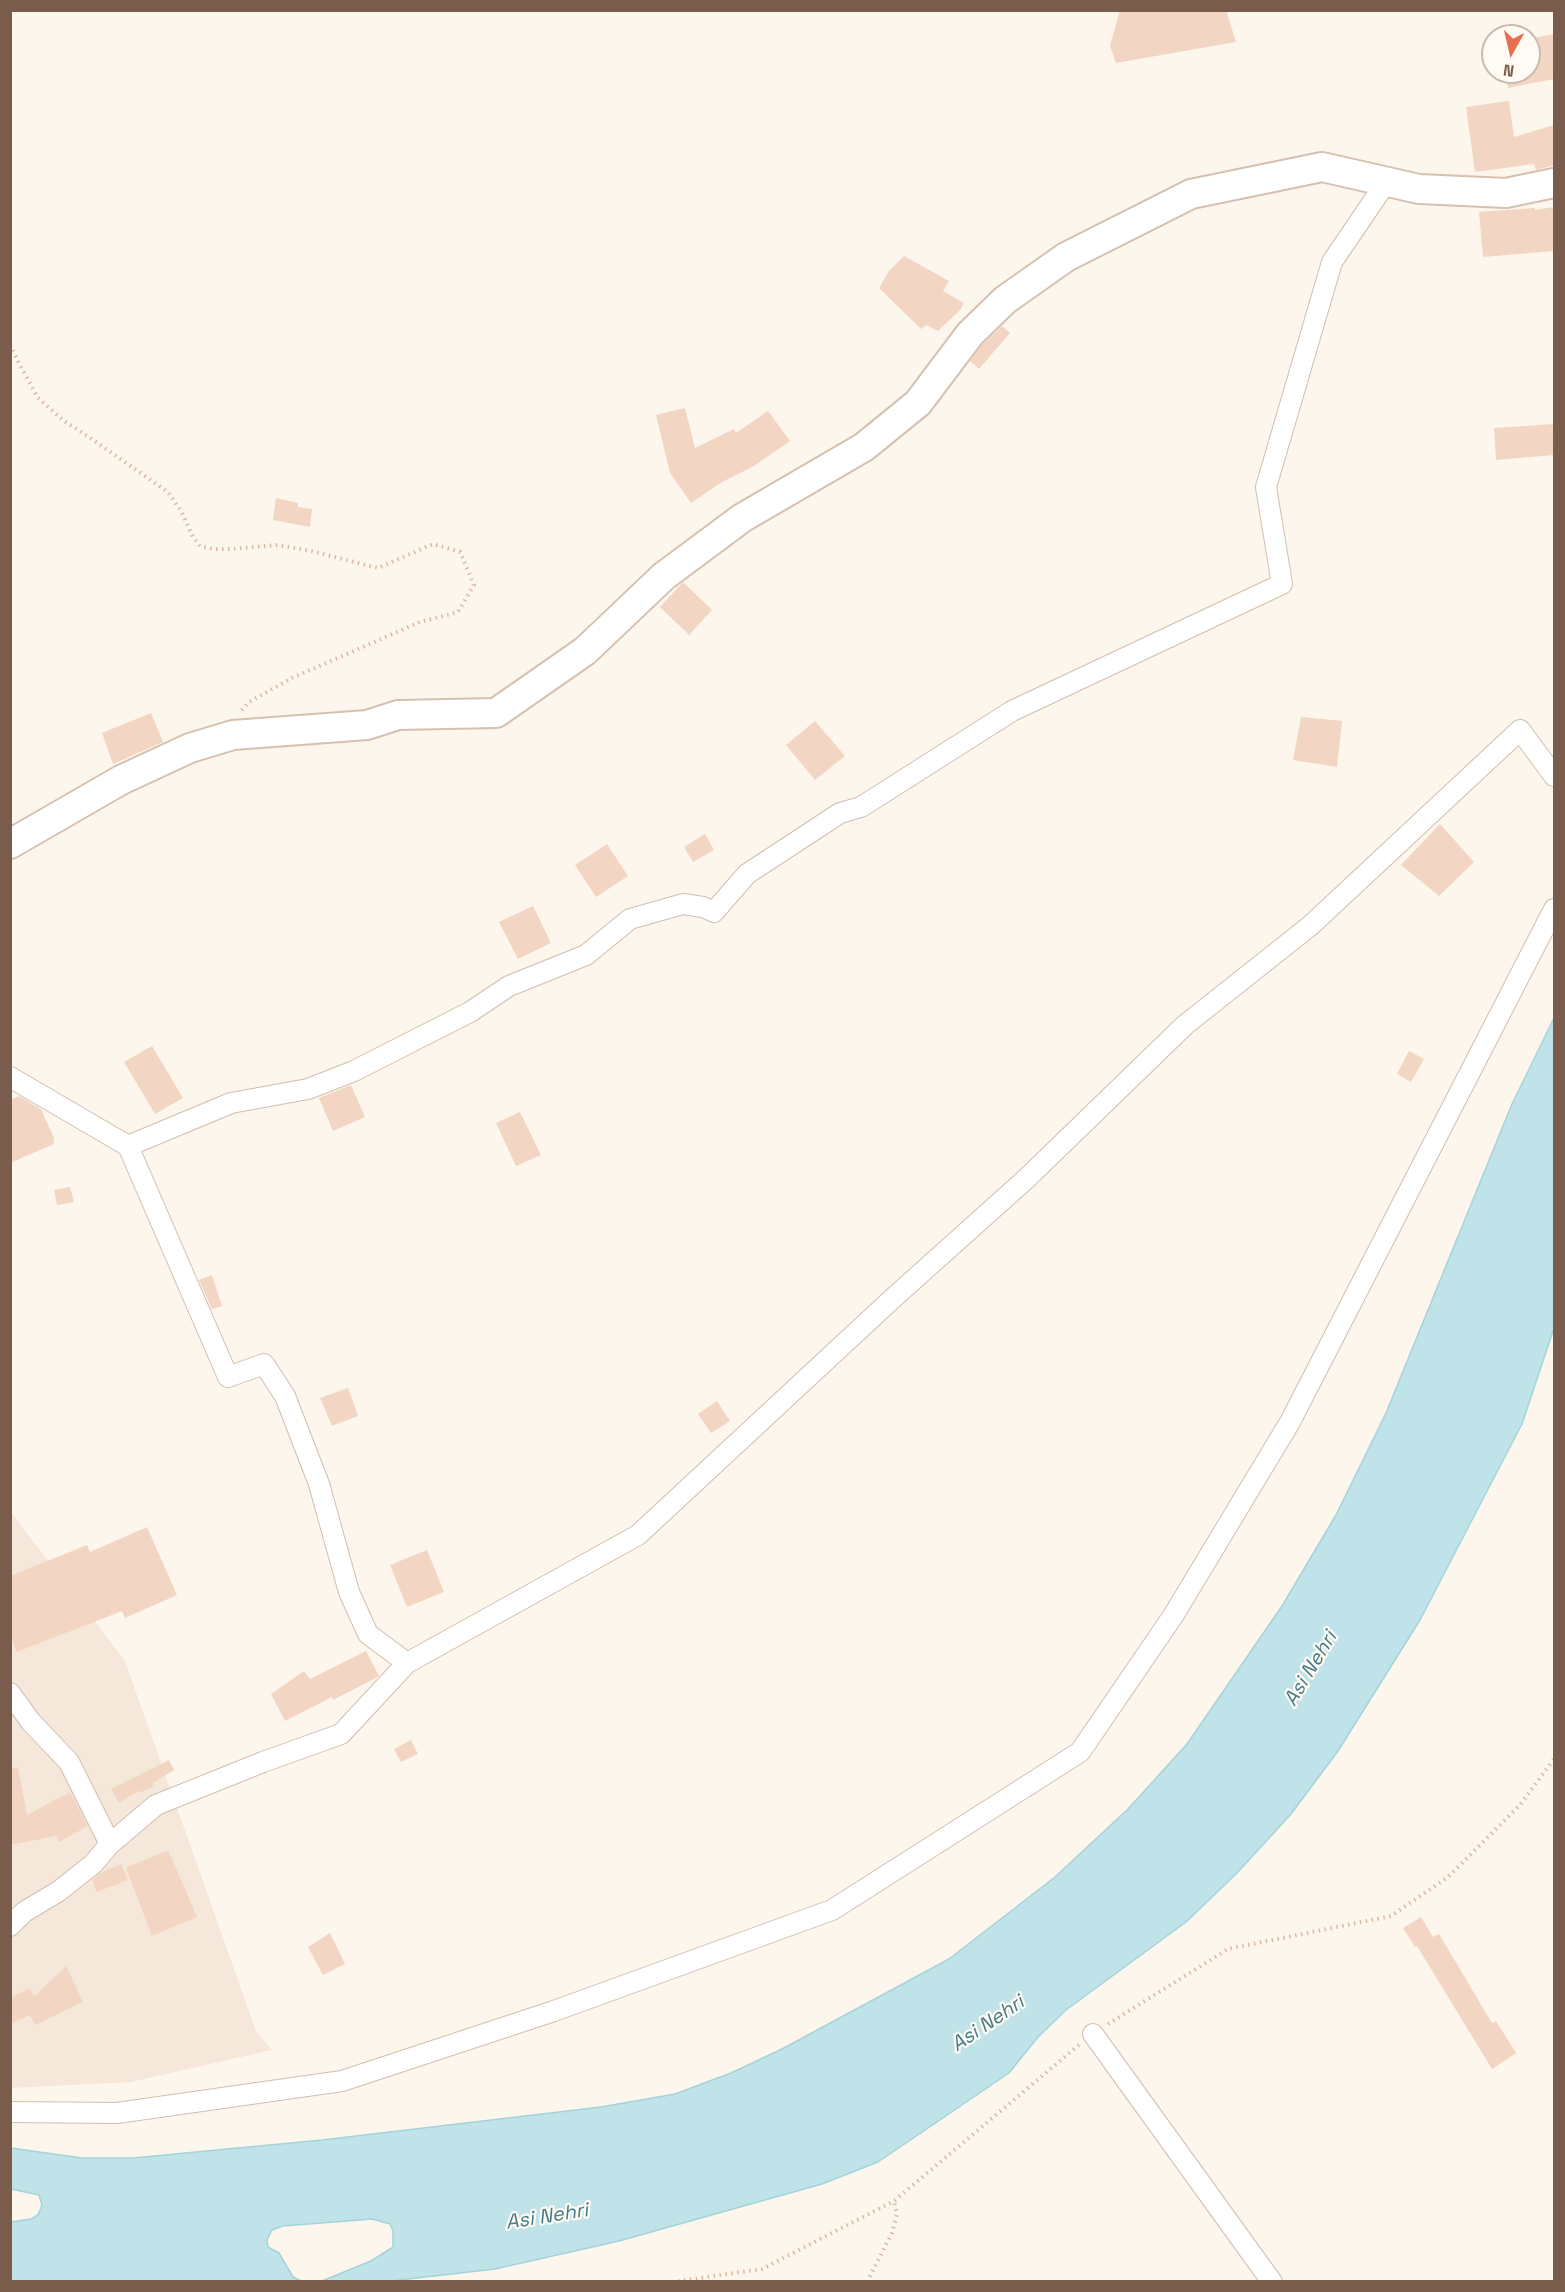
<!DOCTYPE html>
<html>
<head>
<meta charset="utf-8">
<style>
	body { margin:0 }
	#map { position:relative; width:1565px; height:2292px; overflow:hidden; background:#fdf6ec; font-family:"Space Grotesk",sans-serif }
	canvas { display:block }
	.frame { position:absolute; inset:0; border:12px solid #7a5c4d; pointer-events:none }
	.north { position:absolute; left:1481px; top:24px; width:60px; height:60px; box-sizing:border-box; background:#fffaf3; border:2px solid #cabbb1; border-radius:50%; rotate:188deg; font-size:16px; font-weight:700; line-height:24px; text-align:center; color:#7a5c4d }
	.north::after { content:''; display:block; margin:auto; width:21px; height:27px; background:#e76f51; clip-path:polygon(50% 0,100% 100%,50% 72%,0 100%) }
</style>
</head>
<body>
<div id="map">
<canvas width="1565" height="2292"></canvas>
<div class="frame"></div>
<div class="north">N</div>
</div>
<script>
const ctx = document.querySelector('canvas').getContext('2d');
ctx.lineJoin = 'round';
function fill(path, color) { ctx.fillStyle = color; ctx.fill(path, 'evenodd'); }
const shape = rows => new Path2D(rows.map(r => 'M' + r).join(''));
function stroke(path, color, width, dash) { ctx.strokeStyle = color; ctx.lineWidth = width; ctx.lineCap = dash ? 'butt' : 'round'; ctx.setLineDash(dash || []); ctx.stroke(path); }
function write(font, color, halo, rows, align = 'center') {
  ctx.font = font + ' "Space Grotesk",sans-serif'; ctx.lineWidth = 4.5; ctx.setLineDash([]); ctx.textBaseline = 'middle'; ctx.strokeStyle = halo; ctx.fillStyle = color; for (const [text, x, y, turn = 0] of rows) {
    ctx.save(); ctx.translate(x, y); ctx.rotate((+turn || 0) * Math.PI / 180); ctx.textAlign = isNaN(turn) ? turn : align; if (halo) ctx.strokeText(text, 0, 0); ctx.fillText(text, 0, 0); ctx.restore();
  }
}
const residential = shape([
	[10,1511,125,1661,256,2031,272,2050,131,2082,11,2088]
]);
const water = shape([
	[1554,1018,1554,1328,1522,1424,1485,1495,1420,1620,1338,1751,1291,1814,1237,1873,1186,1922,1066,2010,1038,2037,1009,2073,878,2162,822,2184,619,2241,495,2269,391,2281,322,2281,371,2261,393,2247,393,2231,390,2224,372,2219,283,2226,272,2230,267,2240,268,2247,279,2253,293,2277,301,2281,11,2281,11,2222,31,2219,38,2215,42,2205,39,2195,11,2189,11,2148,82,2158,133,2158,322,2140,601,2107,675,2094,731,2073,782,2049,949,1959,1055,1877,1128,1809,1187,1744,1282,1606,1336,1515,1386,1413,1512,1104,1554,1018]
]);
const building = shape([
	[1120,10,1226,10,1236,42,1116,63,1110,46],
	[1554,34,1554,79,1508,88,1505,72,1529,72,1529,39],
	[1509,101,1514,137,1554,125,1554,165,1536,170,1534,164,1475,172,1466,107],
	[1554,207,1554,251,1483,257,1479,212,1535,208,1535,210],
	[904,256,949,281,943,291,964,303,960,310,938,331,926,325,921,329,879,288,889,271],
	[1002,326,1010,333,979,369,970,361,982,345],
	[685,408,695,448,734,429,736,433,768,411,790,441,754,466,722,482,691,503,670,473,656,415],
	[1554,424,1554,455,1496,460,1494,428],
	[276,498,298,503,298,507,312,509,310,527,273,520],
	[683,582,712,610,689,635,660,607],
	[151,713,163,742,113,764,102,733],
	[1301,717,1342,721,1337,767,1293,760],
	[815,721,845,756,815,780,786,745],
	[1440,824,1474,862,1439,896,1401,865],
	[705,834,714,850,693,862,684,847],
	[607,844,628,876,596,897,575,865],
	[533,906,551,943,518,959,499,922],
	[152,1046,183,1098,155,1114,124,1062],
	[1409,1051,1424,1059,1411,1082,1397,1074],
	[351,1085,365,1117,333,1131,319,1098],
	[19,1096,41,1109,54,1138,54,1144,10,1163,10,1100],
	[520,1112,541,1155,516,1166,496,1123],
	[70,1187,74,1202,57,1205,54,1190],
	[212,1275,222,1306,212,1309,199,1280],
	[348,1388,358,1416,332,1426,320,1398],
	[717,1401,730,1421,711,1433,698,1414],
	[147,1527,177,1595,125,1618,122,1611,17,1652,10,1636,10,1576,87,1545,90,1552],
	[427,1550,444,1592,407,1607,390,1565],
	[366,1651,379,1676,376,1678,333,1700,332,1697,285,1721,271,1694,304,1671,310,1679],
	[411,1740,418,1754,401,1762,394,1749],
	[169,1760,174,1770,153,1783,154,1786,139,1793,139,1791,119,1803,111,1789],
	[18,1767,27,1815,70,1792,88,1826,59,1842,56,1836,10,1845,10,1768],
	[168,1850,197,1917,152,1936,126,1868],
	[121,1864,128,1880,97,1892,92,1880,102,1872],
	[1421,1917,1433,1937,1439,1934,1492,2023,1496,2021,1516,2053,1492,2069,1417,1946,1415,1947,1403,1928],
	[330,1933,345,1964,323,1975,308,1947],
	[66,1966,83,2002,35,2025,30,2015,10,2024,10,1998,30,1988,34,1997]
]);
const path = shape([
	[10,345,20,365,38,398,64,421,83,433,168,492,181,511,193,537,200,546,213,549,231,549,278,545,311,551,378,568,433,544,460,552,474,585,458,612,420,622,292,678,249,702,240,712],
	[1108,2024,1228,1949,1391,1916,1448,1877,1520,1805,1554,1759],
	[672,2282,762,2269,894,2201,1080,2044],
	[867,2282,892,2233,897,2214,894,2201]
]);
const street = shape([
	[10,1077,128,1146,228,1377,264,1364,285,1396,319,1484,349,1592,368,1634,407,1663,638,1535,891,1300,1026,1179,1185,1025,1310,926,1520,730,1554,776],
	[128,1146,231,1103,308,1089,354,1071,470,1012,509,986,586,955,630,919,683,904,703,907,714,912,747,874,840,813,861,807,1012,711,1282,584,1266,487,1332,262,1387,181],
	[10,1693,31,1722,69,1762,110,1844],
	[10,1926,24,1912,59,1891,93,1864,110,1844,156,1805,263,1762,341,1734,407,1663],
	[1093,2034,1272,2282],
	[10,2112,117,2113,342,2081,554,2011,832,1910,1080,1752,1173,1616,1290,1422,1554,909]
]);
const secondary = shape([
	[10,844,121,780,190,748,233,735,367,725,398,715,496,713,585,651,664,576,742,518,864,447,918,403,970,334,1005,300,1066,257,1191,194,1322,167,1419,189,1506,193,1554,183]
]);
const waterNames = [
	["Asi Nehri",1311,1669,-59],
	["Asi Nehri",988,2024,-34],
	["Asi Nehri",547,2217,-9]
];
fill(residential, '#f5e8da');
fill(water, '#bfe3e8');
stroke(water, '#a5d3da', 1.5);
fill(building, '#f3d5c3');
stroke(street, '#d1beb0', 22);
stroke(secondary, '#d6c0b0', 32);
stroke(path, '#d9b8a5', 4, [1.5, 4.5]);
stroke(street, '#fff', 20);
stroke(secondary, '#fff', 28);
write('italic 20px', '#437c86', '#fffaf3', waterNames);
</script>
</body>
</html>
